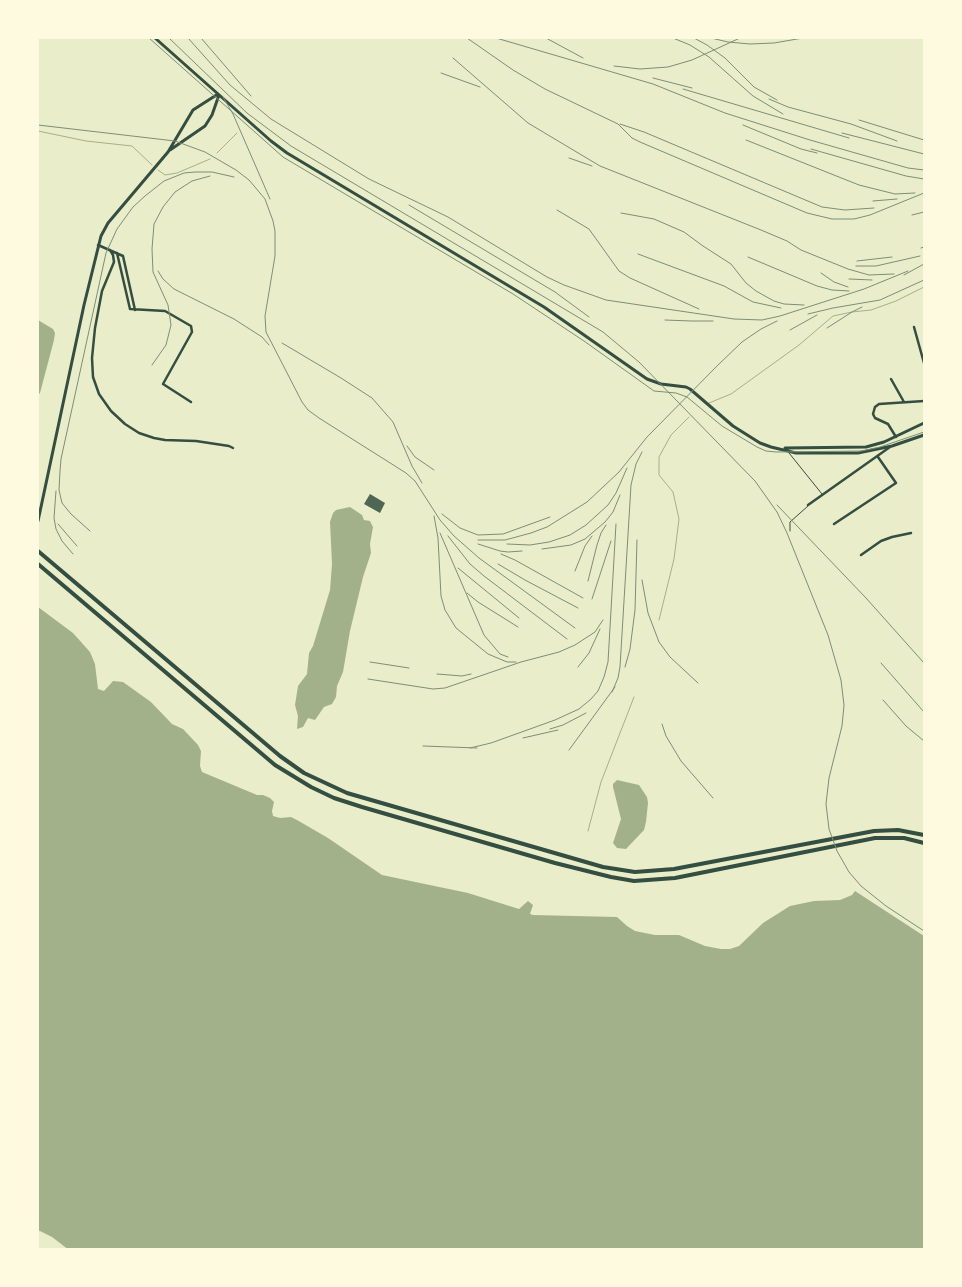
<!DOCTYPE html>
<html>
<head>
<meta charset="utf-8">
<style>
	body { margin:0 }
	#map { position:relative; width:962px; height:1287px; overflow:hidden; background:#e9edc9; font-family:"Fira Sans",sans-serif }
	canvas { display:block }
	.frame { position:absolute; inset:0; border:39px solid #fefae0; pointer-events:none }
</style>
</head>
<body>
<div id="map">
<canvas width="962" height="1287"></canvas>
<div class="frame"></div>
</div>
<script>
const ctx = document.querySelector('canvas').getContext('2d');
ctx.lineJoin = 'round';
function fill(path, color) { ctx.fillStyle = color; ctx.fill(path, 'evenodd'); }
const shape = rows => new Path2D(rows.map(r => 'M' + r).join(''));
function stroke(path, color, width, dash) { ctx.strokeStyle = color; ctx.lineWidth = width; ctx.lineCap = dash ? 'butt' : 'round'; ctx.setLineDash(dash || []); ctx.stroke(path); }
const water = shape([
	[38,320,53,329,55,333,54,340,40,393,38,395],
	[350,507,362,515,364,520,370,521,373,527,370,544,371,553,363,577,350,631,343,672,337,686,336,697,332,704,324,707,315,720,308,718,303,727,297,729,298,716,295,705,298,686,307,674,309,653,313,646,330,590,332,564,330,522,333,513,336,510],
	[38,607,73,633,90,652,95,664,98,689,104,691,113,681,123,682,151,702,172,724,183,729,198,745,201,751,200,766,202,772,257,795,263,795,270,798,274,802,272,811,273,816,280,818,291,817,297,820,328,838,382,875,468,893,519,909,528,901,533,905,530,914,533,915,617,917,627,926,635,931,655,935,679,935,705,946,721,949,730,949,739,946,763,923,790,906,814,901,840,900,852,895,855,891,924,936,924,1249,69,1250,52,1237,38,1230],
	[617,780,639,785,647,797,648,803,646,822,644,830,626,849,617,848,613,843,621,819,613,787,613,784]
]);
const stream = shape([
	[38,131,86,141,132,146,152,165],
	[217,153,237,133],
	[158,170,165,175,177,173,210,159],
	[709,403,731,394,799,345,833,316,852,312,871,310,896,301,924,287],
	[659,620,674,559,679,519,673,492,659,475,659,457,671,435,689,417],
	[588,831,601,782,634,697]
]);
const building = shape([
	[370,494,385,503,380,513,364,504]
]);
const service = shape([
	[789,453,822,494],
	[790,531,790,522,808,506]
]);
const minor = shape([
	[98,245,123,256,135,310],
	[110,250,113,255,114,262,102,291,95,328,92,358,93,377,99,394,111,411,125,424,139,433,154,438,165,440,196,441,229,446,233,448],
	[117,253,130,309,165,311,191,326,192,332,163,384,191,402],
	[914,327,924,363],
	[891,379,904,402],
	[896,437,888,424,875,418,873,414,875,407,879,404,924,401],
	[808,505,890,447],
	[834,524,896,483,878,457],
	[861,555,881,541,892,537,911,533]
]);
const tertiary = shape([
	[155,38,271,141,287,153,544,307,647,379,661,384,686,387,690,389,733,426,760,443,771,447,796,453,858,453,892,446,924,435],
	[170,150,205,126,212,115,219,95],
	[785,448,866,447,884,442,924,423],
	[38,521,84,305,101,236,108,223,168,152,193,110,218,94]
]);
const primary = shape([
	[38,551,280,756,304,773,347,793,603,867,635,872,674,869,874,831,898,830,924,835],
	[38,564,275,765,311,787,334,798,362,807,555,863,611,877,634,881,675,878,875,838,904,838,924,843]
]);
const tram = shape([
	[149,38,283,157,513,294,584,341,654,391,676,393,687,397,722,426,757,447,766,451,776,452,861,451,880,447,924,432]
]);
const rail = shape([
	[169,38,247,113,291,146,603,332,639,362,755,481,777,512,787,533,828,635,841,680,844,705,842,726,829,778,826,804,829,829,837,851,849,872,861,886,886,906,924,931],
	[188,38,230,85,271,119,369,179,448,217,547,277,564,285,606,300,734,319,762,320,780,316,864,289,908,271],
	[201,38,251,96],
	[467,38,513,70,545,89,618,124,632,138,640,142,807,213,832,219,854,219,870,215,924,193],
	[496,38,653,84,725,113,810,140,908,168,924,170],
	[546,38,583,58],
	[673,38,690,45,709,57,753,96,783,114],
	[694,38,707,45,725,58,754,87,777,100],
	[711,38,728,42,750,44,774,43,803,38],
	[453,58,528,123,600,166,761,230,787,241,801,250,848,269,869,275,894,274],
	[614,66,640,69,668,67,692,60,740,38],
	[441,73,480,87],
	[653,78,692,88],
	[683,89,849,138],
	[223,97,233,114,270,199],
	[769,99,788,107,851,124,897,141],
	[859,120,924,140],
	[620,124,644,132,822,207,845,210,874,208],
	[38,125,175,141,205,152,236,170,249,180,265,199,273,221,275,231,275,256,265,316,266,332,302,402,308,410,319,418,406,473,415,481,440,520,454,536,479,558,575,628],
	[743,125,801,149,817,153],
	[842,133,924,154],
	[746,140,859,185,895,194,915,193],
	[811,149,906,176,924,179],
	[569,158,592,166],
	[873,201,897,199],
	[409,205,555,292,589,317],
	[557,210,589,229,619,271,630,278,699,309],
	[621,213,654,219,684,232,703,246,731,264,746,283,756,291,774,301,784,304,804,305],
	[912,215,924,212],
	[921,248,924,247],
	[638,254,724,286,753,302,781,308],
	[748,257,817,286,832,290,849,291],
	[857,261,892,257],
	[856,266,876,266,920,256],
	[158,271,163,279,174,289,234,319,262,337,269,345],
	[821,273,834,282,848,287],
	[904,275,924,264],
	[849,279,872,280],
	[808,314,833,308,880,300,924,280],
	[665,320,691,321,713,321],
	[827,328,852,312,862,307],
	[790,330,817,315],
	[282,343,341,378,372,398,393,422,412,466,422,483],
	[152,365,166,345,171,325,168,305,153,272,152,249,154,224,163,207,175,192,192,181,210,176],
	[407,446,415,457,434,470],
	[56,491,54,518,56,529,62,541,73,554],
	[777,505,866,598,924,663],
	[442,514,460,528,478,535,503,534,550,517],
	[434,516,438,538,441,596,445,610,456,628,488,654,507,662,516,662],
	[58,524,77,546],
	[90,531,71,514,62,503,59,490,60,471,61,459,106,253,117,229,133,207,145,196,164,181,184,173,195,172,212,172,234,177],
	[440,533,484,635,500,654,508,657],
	[448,536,470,564,484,576,567,639],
	[478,540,505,540,531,533,547,527,587,502,619,472,647,437,718,365,742,342,761,329,777,321],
	[478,544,500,551,508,552,522,551],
	[507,544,530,545,549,542,570,535,586,525,608,505,616,493,627,468],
	[542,549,571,545,585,539,605,522,613,512,620,495],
	[501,554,515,560,583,598],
	[498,564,525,580,578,608],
	[458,568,519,618],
	[575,571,585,546,592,536],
	[642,580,648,613,659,642,670,657,698,683],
	[588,581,597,545,601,533,606,525],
	[467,593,478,602,518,627],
	[592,599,611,541],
	[370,662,409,668],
	[881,663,924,712],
	[578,667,589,653,600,629],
	[625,667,630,649,635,610,637,540],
	[437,674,462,676,471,674],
	[368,679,433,689,445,688,521,662,559,652,575,645,595,632,603,620],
	[612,692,618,678,620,667,631,485,636,464,642,452],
	[883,700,906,726,924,741],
	[662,724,666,736,681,761,713,798],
	[550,729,563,725,586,713],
	[523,738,558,730],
	[423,746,477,748],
	[470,748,491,743,555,720,579,709,591,699,598,691,604,677,608,662,616,524],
	[569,750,615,687]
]);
fill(water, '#a3b18a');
stroke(stream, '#a3b18a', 1);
fill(building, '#4f6655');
stroke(service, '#344e41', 1);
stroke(minor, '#344e41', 2.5);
stroke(tertiary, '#344e41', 3);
stroke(primary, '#344e41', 4);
stroke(tram, '#7c8e77', 1);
stroke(rail, '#7c8e77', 1);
</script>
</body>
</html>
